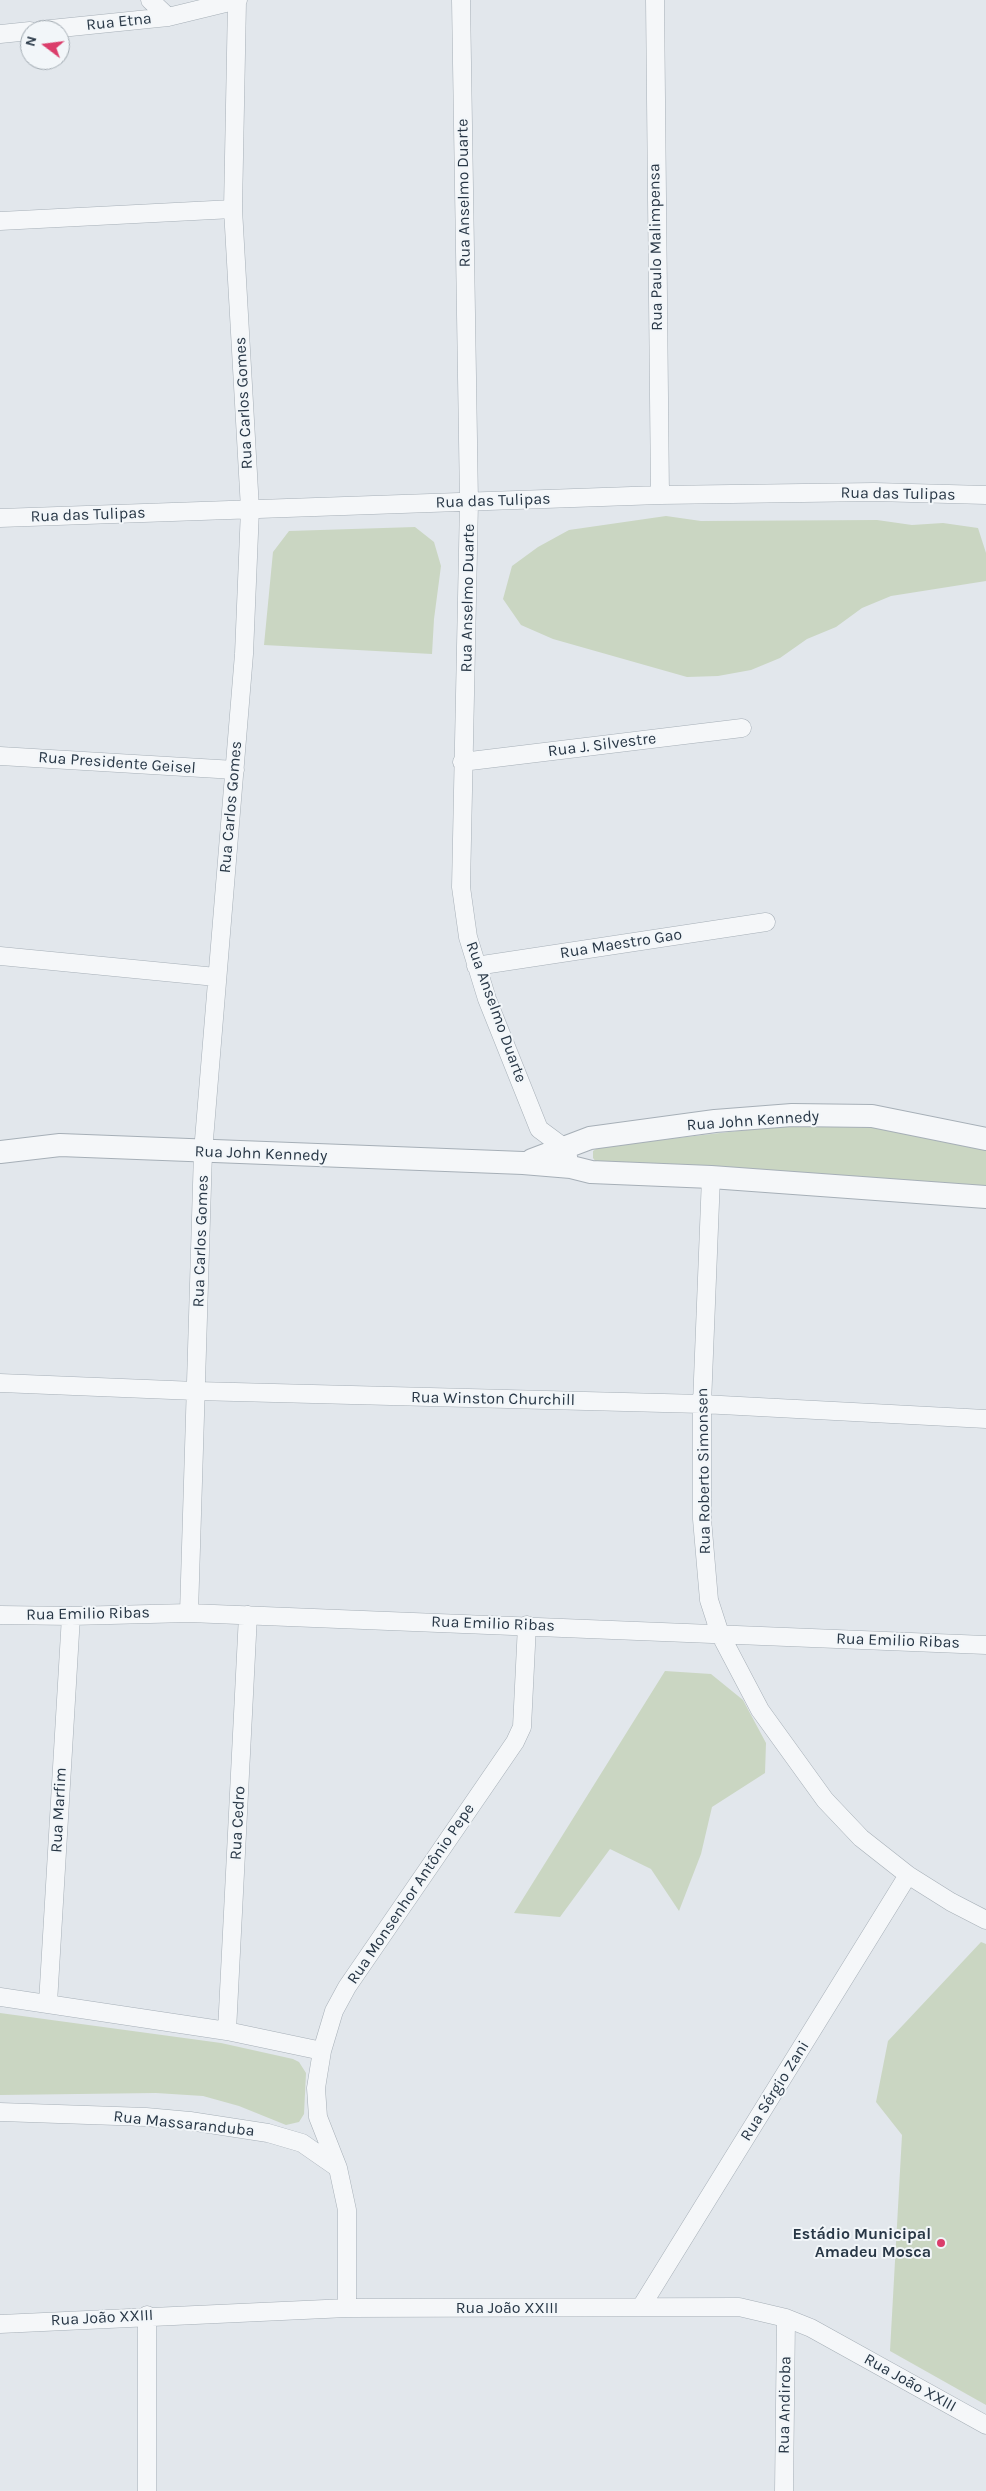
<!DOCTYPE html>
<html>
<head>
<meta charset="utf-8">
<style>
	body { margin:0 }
	#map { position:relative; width:986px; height:2491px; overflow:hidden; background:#e2e7ec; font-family:Karla,sans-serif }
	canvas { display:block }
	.north { position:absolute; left:20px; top:20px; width:50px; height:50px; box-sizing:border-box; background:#f2f6f9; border:1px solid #a1aab1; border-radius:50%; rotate:285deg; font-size:14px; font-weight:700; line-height:20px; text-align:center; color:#283746 }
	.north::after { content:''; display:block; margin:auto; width:18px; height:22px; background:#db3d6b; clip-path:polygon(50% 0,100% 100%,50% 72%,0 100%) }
</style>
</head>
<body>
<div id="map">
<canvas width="986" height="2491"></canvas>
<div class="north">N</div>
</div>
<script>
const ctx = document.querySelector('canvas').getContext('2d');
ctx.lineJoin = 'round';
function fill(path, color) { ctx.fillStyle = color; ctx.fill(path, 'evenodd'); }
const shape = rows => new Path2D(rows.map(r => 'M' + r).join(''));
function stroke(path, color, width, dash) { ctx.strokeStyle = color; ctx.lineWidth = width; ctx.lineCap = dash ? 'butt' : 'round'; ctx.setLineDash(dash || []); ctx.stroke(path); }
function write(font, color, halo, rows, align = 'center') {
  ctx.font = font + ' Karla,sans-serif'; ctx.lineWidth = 4; ctx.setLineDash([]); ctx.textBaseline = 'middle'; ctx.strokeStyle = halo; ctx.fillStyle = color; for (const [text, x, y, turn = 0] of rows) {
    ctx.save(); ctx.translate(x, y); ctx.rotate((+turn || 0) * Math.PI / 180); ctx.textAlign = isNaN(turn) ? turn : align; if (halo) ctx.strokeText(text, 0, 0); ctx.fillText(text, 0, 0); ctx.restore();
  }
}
const green = shape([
	[666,516,701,521,877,520,912,525,943,523,978,528,986,553,986,581,891,596,862,608,836,627,807,639,780,658,751,670,718,676,687,677,553,639,521,625,503,599,512,566,538,547,569,530],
	[415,527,434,542,441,566,434,619,432,654,264,645,273,552,289,531],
	[798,1124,874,1124,986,1148,986,1189,596,1162,593,1158,593,1151,599,1147],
	[665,1671,711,1674,743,1700,766,1743,765,1773,712,1807,701,1854,679,1911,651,1869,610,1849,560,1917,514,1913],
	[981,1942,986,1944,986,2405,890,2351,902,2135,876,2102,888,2041],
	[0,2013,221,2043,293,2059,299,2062,306,2073,304,2114,299,2122,286,2125,239,2106,203,2096,156,2093,0,2095]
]);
const minor = shape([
	[150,0,168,17],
	[461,0,469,502,461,887,468,937,487,999,539,1129,566,1149,568,1157],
	[655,0,660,495],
	[41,30,168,17,238,0],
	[0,34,30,31],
	[0,221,233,209],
	[0,518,660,495,874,492,986,495],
	[0,756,235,770],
	[462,762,742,728],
	[0,956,216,977],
	[476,966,766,922],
	[711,1177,702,1404,702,1519,709,1600,720,1634,760,1710,825,1800,861,1838,908,1875,951,1902,986,1920],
	[0,1383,196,1391,702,1404,986,1419],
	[189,1613,203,1152,244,654,250,509,233,209,237,1],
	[0,1615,71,1616,189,1613,986,1645],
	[0,1997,227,2031,322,2051],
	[48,2003,71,1616],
	[227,2031,248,1615],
	[0,2112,146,2117,190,2121,268,2133,302,2143,338,2168,347,2210,347,2308],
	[338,2168,318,2117,316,2088,322,2051,334,2011,347,1987,515,1742,522,1727,527,1625],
	[641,2307,908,1875],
	[0,2324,347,2308,739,2307,786,2318,811,2328,986,2425],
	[147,2491,147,2315],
	[784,2491,786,2318]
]);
const tertiary = shape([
	[0,1152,60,1145,523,1163,571,1167,591,1172,711,1177,986,1197],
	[532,1160,590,1138,715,1121,792,1115,872,1116,986,1139]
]);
const markers = [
	[941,2243,5,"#db3d6b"]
];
const streetNames = [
	["Rua Etna",119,22,-6],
	["Rua Anselmo Duarte",464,193,-91],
	["Rua Paulo Malimpensa",656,247,-91],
	["Rua Carlos Gomes",244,403,-93],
	["Rua das Tulipas",898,494,1],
	["Rua das Tulipas",493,501,-2],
	["Rua das Tulipas",88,515,-2],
	["Rua Anselmo Duarte",468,598,-89],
	["Rua J. Silvestre",602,745,-7],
	["Rua Presidente Geisel",117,763,4],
	["Rua Carlos Gomes",231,807,-85],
	["Rua Maestro Gao",621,944,-9],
	["Rua Anselmo Duarte",496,1012,70],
	["Rua John Kennedy",753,1121,-4],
	["Rua John Kennedy",261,1154,2],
	["Rua Carlos Gomes",201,1241,-88],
	["Rua Winston Churchill",493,1399,1],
	["Rua Roberto Simonsen",704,1471,-91],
	["Rua Emilio Ribas",88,1614,-1],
	["Rua Emilio Ribas",493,1624,2],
	["Rua Emilio Ribas",898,1641,2],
	["Rua Marfim",59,1810,-87],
	["Rua Cedro",238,1823,-87],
	["Rua Monsenhor Antônio Pepe",411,1894,-56],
	["Rua Sérgio Zani",775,2091,-58],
	["Rua Massaranduba",184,2124,6],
	["Rua João XXIII",507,2308],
	["Rua João XXIII",102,2318,-3],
	["Rua João XXIII",910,2383,29],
	["Rua Andiroba",785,2405,-89]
];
const poiNames = [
	["Estádio Municipal",931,2234],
	["Amadeu Mosca",931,2252]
];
fill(green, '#cad6c2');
stroke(minor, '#a6afb7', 19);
stroke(tertiary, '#a6afb7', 24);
stroke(minor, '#f5f7f9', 18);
stroke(tertiary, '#f5f7f9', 22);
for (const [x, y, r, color] of markers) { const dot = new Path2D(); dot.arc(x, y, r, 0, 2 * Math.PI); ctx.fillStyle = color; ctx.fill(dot); stroke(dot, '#f2f6f9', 2); }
write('16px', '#283746', '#f2f6f9', streetNames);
write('bold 16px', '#283746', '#f2f6f9', poiNames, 'right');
</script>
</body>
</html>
